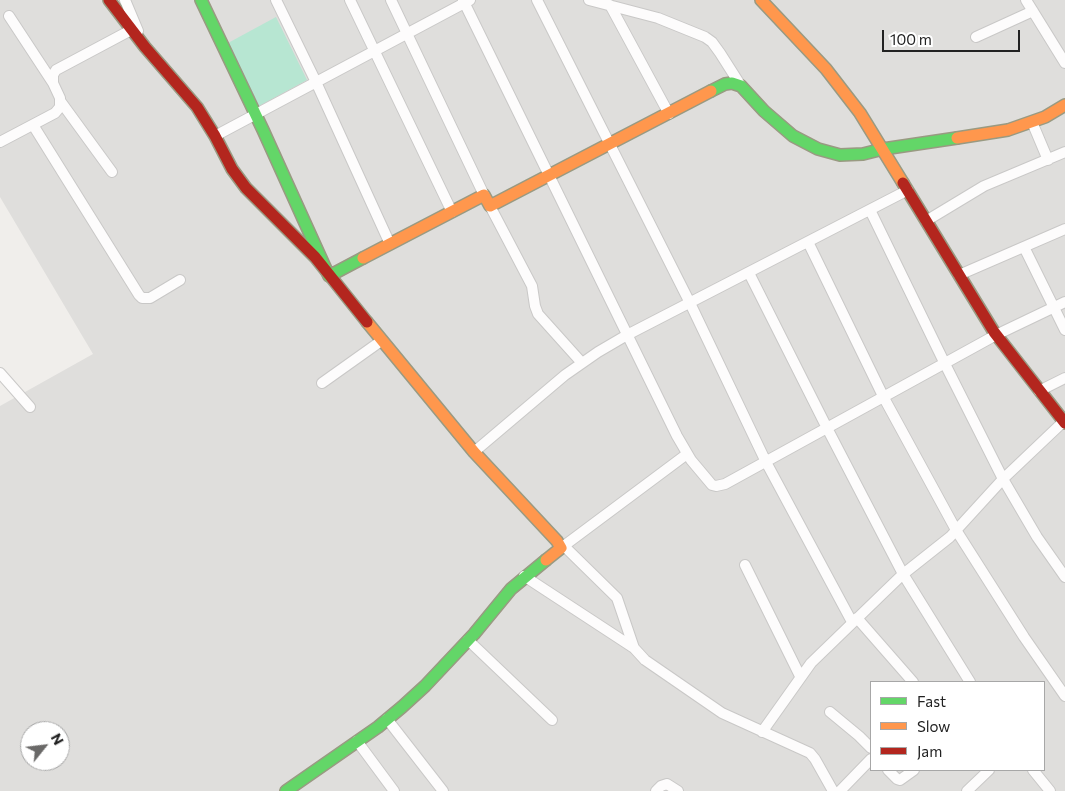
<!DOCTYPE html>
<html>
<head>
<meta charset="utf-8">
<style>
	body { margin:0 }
	#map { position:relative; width:1065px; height:791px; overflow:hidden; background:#f0eeeb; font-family:Commissioner,sans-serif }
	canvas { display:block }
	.legend { position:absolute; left:870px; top:681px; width:175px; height:90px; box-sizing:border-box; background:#fff; border:1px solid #a7a7a7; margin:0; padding:6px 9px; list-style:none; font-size:15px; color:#222 }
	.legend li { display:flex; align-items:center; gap:10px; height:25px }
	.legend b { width:25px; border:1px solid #a7a7a7 }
	.north { position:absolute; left:20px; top:721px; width:50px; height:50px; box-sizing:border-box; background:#fff; border:1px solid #a7a7a7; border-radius:50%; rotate:61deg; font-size:14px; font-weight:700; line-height:20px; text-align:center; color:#222 }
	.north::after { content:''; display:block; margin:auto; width:18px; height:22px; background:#6a6968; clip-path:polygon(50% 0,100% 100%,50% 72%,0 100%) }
	.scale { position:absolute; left:882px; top:30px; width:138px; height:22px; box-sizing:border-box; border:2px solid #222; border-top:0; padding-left:6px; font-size:15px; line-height:18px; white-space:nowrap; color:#222; -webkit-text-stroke:4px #fff; paint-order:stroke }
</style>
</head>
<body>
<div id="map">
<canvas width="1065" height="791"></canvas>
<ul class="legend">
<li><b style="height:6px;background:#63d668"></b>Fast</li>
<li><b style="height:6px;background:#ff974d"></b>Slow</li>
<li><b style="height:6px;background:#b3261e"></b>Jam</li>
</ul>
<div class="north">N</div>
<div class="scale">100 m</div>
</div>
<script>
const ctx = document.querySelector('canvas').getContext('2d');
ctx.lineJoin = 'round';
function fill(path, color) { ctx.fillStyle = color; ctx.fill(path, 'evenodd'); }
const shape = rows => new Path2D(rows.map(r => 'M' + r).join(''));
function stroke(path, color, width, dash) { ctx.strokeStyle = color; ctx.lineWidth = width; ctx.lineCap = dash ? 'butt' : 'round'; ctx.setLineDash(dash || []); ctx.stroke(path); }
const residential = shape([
	[0,0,1065,0,1065,791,0,791,0,406,93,354,0,197],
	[871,682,1044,682,1044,770,871,770],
	[30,731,60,731,60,761,30,761]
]);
const pitch = shape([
	[276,17,307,80,259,106,228,43]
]);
const street = shape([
	[125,0,138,31],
	[276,0,316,82,390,244],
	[350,0,452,212],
	[391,0,484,195],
	[463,0,677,436,691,460,712,485,716,486,725,484,996,335,1065,302],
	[537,0,690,303,766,462,852,622],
	[589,0,658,18,705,37,712,42,720,53,741,86],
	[1026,0,1065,63],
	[610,5,669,114],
	[9,16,53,83],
	[976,37,1033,11],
	[61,102,112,172],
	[1032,122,1048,160],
	[33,125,139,295,142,298,150,298,180,280],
	[215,136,470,0],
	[0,142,55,113,60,107,60,98,53,83,53,75,56,70,131,30],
	[490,206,532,286,535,306,538,314,582,363],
	[870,210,945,364,1003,479,1037,537,1065,577],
	[926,221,984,186,1065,152],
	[808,242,884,398,956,530,1024,637,1065,696],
	[1024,247,1065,330],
	[749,273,827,428,903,574,970,682],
	[959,275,1065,229],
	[0,373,30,407],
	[322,383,381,341],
	[1039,391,1065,378],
	[474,452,565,375,598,352,627,335,908,190],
	[564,546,617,598,634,648,645,660,722,713,810,753,815,759,833,791],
	[561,548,687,454],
	[745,565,800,676],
	[524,576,634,648],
	[857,618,913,682],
	[468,640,552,720],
	[830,712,859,736,871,748],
	[387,719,443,791],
	[762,732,811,663,902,575,950,537,1003,479,1064,421],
	[357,741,394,791],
	[888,770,897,779,900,780,914,770],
	[1033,770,1050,791],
	[656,791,661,786,667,784,678,791],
	[840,791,871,759],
	[967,791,989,770]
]);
const fast = shape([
	[201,0,263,130,329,276,363,258],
	[711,91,725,84,732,83,741,86,764,111,793,136,818,149,840,155,863,154,883,149,957,138],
	[286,791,378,727,402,707,425,686,474,634,511,589,546,560]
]);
const slow = shape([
	[761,0,826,69,860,113,903,183],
	[957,138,1008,130,1045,117,1065,105],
	[363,258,484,195,490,206,711,91],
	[367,322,474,452,557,541,561,548,546,560]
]);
const jam = shape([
	[109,0,145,47,197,107,215,136,232,169,246,188,315,257,367,322],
	[903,183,994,332,1065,423]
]);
fill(residential, '#dfdedc');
fill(pitch, '#b7e6d2');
stroke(street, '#c9c8c7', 12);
stroke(fast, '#999a82', 14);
stroke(slow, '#999a82', 14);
stroke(jam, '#999a82', 14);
stroke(street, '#fdfcfc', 10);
stroke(fast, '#63d668', 11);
stroke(slow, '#ff974d', 11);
stroke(jam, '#b3261e', 11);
</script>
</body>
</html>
